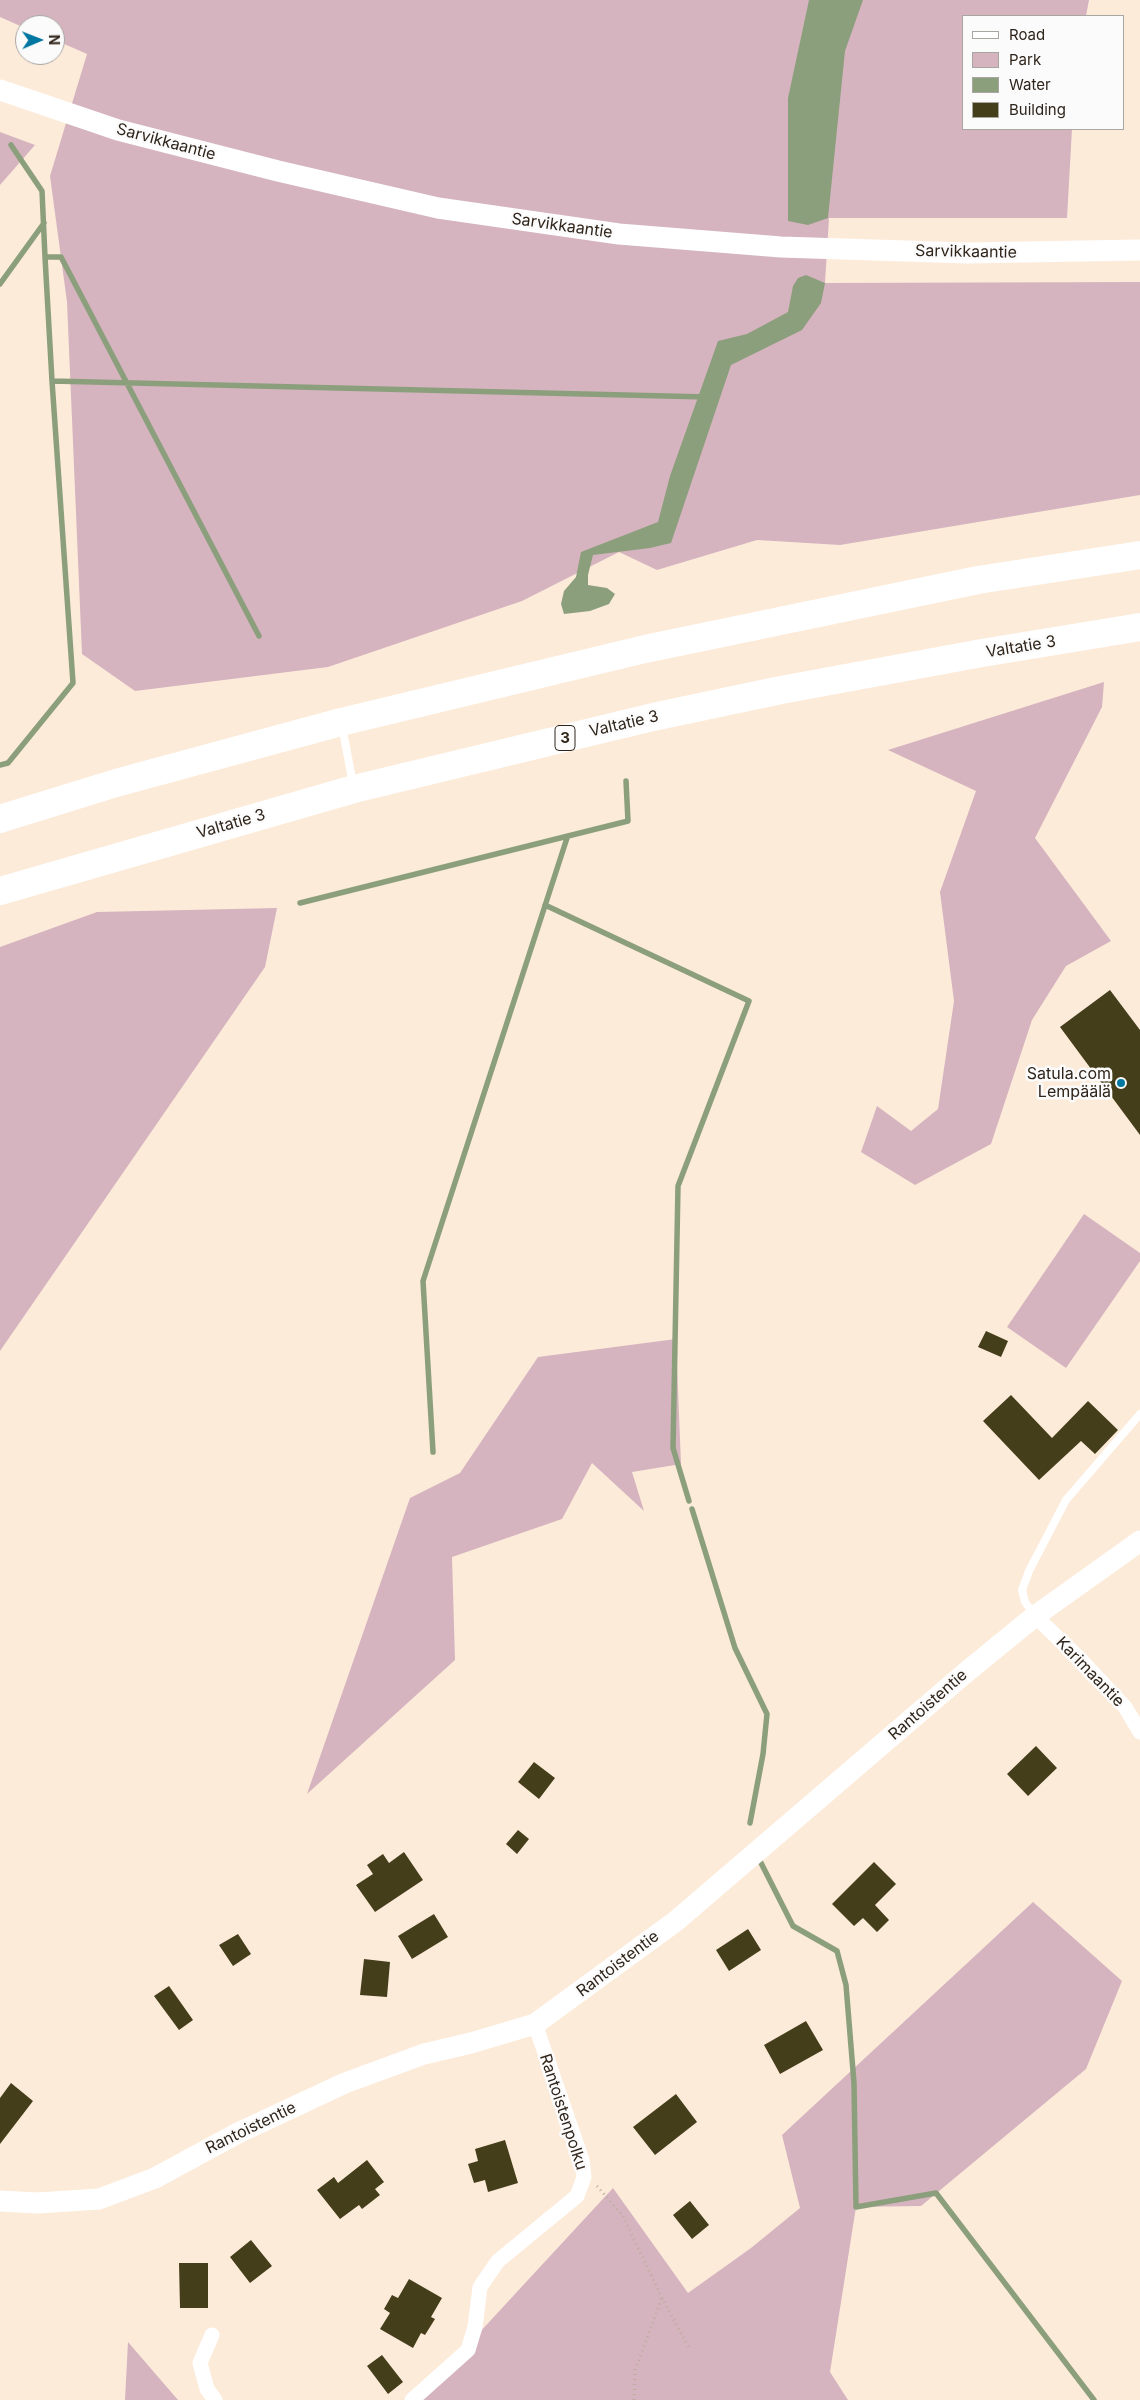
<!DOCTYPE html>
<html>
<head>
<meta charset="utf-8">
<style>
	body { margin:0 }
	#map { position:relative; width:1140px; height:2400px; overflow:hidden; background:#fdebda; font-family:Inter,sans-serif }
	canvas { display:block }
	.legend { position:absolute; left:962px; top:15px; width:162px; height:115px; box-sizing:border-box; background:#fbfbfb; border:1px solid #a9a5a1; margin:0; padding:6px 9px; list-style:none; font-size:15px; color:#2f241a }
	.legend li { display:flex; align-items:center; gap:10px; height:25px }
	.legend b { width:25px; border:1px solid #a9a5a1 }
	.north { position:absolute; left:15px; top:15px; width:50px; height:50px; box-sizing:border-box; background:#fbfbfb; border:1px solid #a9a5a1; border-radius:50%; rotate:89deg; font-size:14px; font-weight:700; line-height:20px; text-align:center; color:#2f241a }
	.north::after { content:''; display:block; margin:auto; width:18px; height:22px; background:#0077a0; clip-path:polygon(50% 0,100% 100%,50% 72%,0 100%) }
</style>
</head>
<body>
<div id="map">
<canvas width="1140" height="2400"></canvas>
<ul class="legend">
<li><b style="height:6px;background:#fff"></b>Road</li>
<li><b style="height:14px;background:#d5b4bf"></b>Park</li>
<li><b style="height:14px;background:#8c9f7c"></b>Water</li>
<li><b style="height:14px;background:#453e1b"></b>Building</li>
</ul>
<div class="north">N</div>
</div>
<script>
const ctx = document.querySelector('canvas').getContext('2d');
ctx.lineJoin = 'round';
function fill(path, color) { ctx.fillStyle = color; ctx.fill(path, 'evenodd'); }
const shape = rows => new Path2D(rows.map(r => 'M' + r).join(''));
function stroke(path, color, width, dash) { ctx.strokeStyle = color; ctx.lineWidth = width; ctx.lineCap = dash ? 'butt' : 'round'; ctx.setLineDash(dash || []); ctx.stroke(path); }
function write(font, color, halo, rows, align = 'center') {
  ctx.font = font + ' Inter,sans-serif'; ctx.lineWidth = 5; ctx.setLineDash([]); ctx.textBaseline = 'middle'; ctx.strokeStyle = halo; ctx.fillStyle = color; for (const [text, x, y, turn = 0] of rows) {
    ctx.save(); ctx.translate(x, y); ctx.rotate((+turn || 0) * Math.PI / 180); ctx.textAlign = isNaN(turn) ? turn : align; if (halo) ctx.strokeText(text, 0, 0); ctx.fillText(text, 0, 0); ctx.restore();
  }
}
const green = shape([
	[0,0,1089,0,1086,16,964,16,964,129,1072,129,1067,218,829,218,825,283,1140,282,1140,495,840,545,757,540,657,570,619,552,522,601,328,667,135,691,82,654,67,302,50,176,87,54,55,40,55,25,25,25,25,28,0,17],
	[0,132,35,145,0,185],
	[1104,682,1102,707,1035,838,1111,941,1066,966,1032,1020,991,1144,915,1185,861,1152,877,1106,911,1131,938,1109,954,1001,940,892,976,791,888,750],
	[277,908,265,967,0,1351,0,947,97,912],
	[1084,1214,1140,1253,1140,1261,1066,1368,1007,1327],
	[676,1339,681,1464,632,1472,644,1511,592,1463,562,1519,452,1557,455,1660,307,1794,410,1498,460,1473,538,1357],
	[1033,1902,1122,1981,1086,2069,921,2206,856,2207,830,2372,848,2400,417,2400,613,2188,688,2293,751,2248,800,2208,782,2135],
	[128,2342,178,2400,125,2400]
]);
const water = shape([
	[809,0,863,0,845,51,828,218,808,225,788,221,788,98],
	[806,275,825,283,821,303,802,330,731,365,671,543,650,548,593,555,588,575,588,585,607,588,615,594,609,604,590,611,564,614,561,604,564,591,576,577,581,552,658,522,670,476,718,341,747,334,788,312,793,286,798,278]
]);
const stream = shape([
	[11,145,42,191,45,257,61,257,259,636],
	[45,257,52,381,707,397],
	[0,284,44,223],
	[0,765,8,763,73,683,52,381],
	[300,903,628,821,626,781],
	[545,905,749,1001,678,1186,673,1448,689,1501],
	[433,1452,423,1281,567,838],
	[692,1509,735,1648,767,1714,763,1754,750,1823],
	[758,1857,793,1926,837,1951,846,1985,854,2083,856,2207,936,2193,1094,2400]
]);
const building = shape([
	[1110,990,1140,1030,1140,1135,1060,1027],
	[986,1331,1008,1341,1001,1357,978,1347],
	[1011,1395,1052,1438,1088,1401,1118,1430,1095,1454,1081,1441,1039,1480,983,1421],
	[1036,1746,1057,1768,1028,1796,1007,1774],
	[534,1762,555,1778,539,1799,518,1782],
	[518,1830,529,1839,517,1854,506,1844],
	[404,1852,423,1880,375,1912,356,1885,373,1874,367,1865,383,1854,389,1863],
	[874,1862,896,1884,875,1905,889,1920,877,1932,863,1918,854,1926,832,1904],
	[434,1914,448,1937,412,1959,398,1936],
	[748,1929,761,1950,729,1971,716,1950],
	[238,1934,251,1954,233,1966,219,1945],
	[364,1959,390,1962,387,1997,360,1995],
	[169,1986,193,2020,179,2030,154,1996],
	[806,2021,823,2050,780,2074,764,2045],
	[11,2083,33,2101,0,2144,0,2098],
	[676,2094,697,2122,655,2155,633,2127],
	[505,2140,518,2183,488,2192,485,2180,474,2183,468,2164,478,2161,475,2149],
	[367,2160,384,2182,375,2189,380,2195,362,2209,359,2205,340,2219,317,2190,334,2177,338,2183],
	[690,2201,709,2225,692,2239,673,2215],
	[251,2240,272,2266,250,2283,230,2257],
	[179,2263,208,2263,208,2308,180,2308],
	[409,2279,442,2298,431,2317,435,2319,425,2335,421,2333,413,2348,380,2329,390,2313,384,2309,392,2295,398,2298],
	[382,2355,403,2382,388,2394,367,2366]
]);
const path = shape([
	[597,2186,623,2216,662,2298,690,2350],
	[634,2400,635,2370,662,2298]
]);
const lane = shape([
	[342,726,353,784],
	[1035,1616,1025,1602,1022,1590,1029,1571,1066,1500,1140,1414]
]);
const street = shape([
	[1035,1616,1082,1661,1125,1707,1140,1732],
	[212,2335,200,2363,207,2389,215,2400],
	[412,2400,468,2350,475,2327,480,2287,498,2261,577,2196,584,2177,582,2160,535,2024]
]);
const secondary = shape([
	[0,90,118,130,278,171,438,208,619,234,781,247,967,253,1140,250],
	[0,2201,38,2203,99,2199,155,2178,238,2133,345,2083,424,2054,471,2043,535,2024,676,1921,964,1674,1035,1616,1140,1541]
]);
const highway = shape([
	[0,819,116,783,341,722,645,649,978,580,1140,555],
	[0,891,354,789,653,717,781,690,982,653,1140,627]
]);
const markers = [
	[1121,1083,5,"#0077a0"]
];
const shields = [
	[565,738,20]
];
const shieldNames = [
	["3",565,738]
];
const streetNames = [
	["Sarvikkaantie",166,142,15],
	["Sarvikkaantie",562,226,8],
	["Sarvikkaantie",966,252,1],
	["Valtatie 3",1021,647,-9],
	["Valtatie 3",624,724,-13],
	["Valtatie 3",231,824,-16],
	["Karimaantie",1090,1672,46],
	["Rantoistentie",928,1705,-41],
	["Rantoistentie",618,1964,-37],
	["Rantoistenpolku",563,2112,72],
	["Rantoistentie",251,2128,-26]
];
const poiNames = [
	["Satula.com",1111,1074],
	["Lempäälä",1111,1092]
];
fill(green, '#d5b4bf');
fill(water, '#8c9f7c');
stroke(stream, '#8c9f7c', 5.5);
fill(building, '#453e1b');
stroke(path, '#bcad9e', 3, [1, 4]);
stroke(lane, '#fff', 8);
stroke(street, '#fff', 15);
stroke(secondary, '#fff', 21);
stroke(highway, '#fff', 28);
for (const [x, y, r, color] of markers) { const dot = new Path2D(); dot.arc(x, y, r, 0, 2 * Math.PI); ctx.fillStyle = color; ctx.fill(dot); stroke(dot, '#fbfbfb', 2); }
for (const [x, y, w] of shields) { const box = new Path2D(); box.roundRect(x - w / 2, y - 12.5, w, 25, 4); ctx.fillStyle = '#fbfbfb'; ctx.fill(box); stroke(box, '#2f241a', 1); }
write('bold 15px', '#2f241a', null, shieldNames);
write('16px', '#2f241a', '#fbfbfb', streetNames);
write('16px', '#2f241a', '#fbfbfb', poiNames, 'right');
</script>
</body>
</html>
